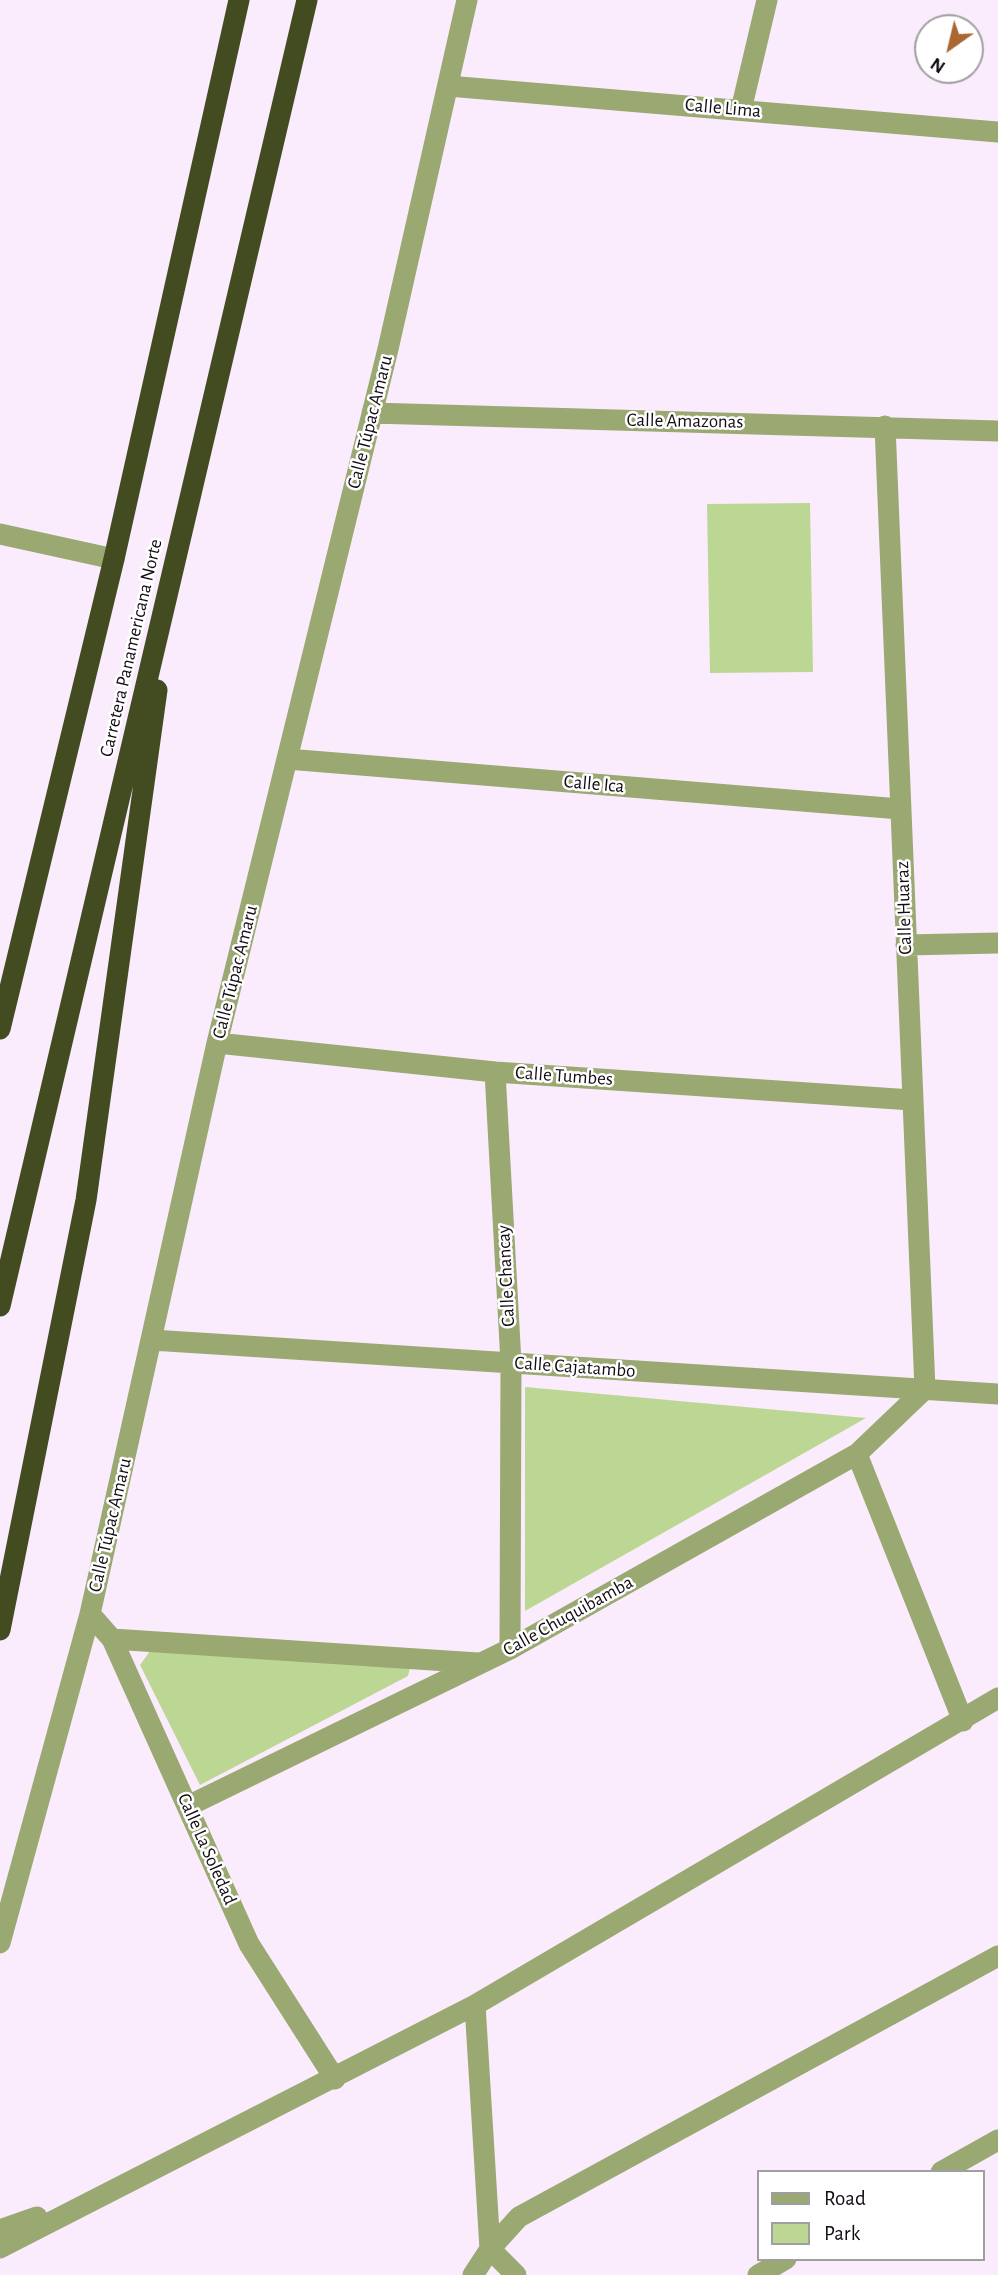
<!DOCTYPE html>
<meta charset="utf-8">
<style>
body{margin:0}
#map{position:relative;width:998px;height:2275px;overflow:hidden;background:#fbecfd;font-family:"Alegreya Sans",sans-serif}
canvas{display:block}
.legend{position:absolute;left:757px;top:2170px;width:228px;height:91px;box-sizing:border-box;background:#fff;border:2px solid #a19ea1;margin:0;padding:9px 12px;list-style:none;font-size:21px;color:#140c15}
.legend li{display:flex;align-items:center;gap:14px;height:35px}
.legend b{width:35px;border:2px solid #a19ea1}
.north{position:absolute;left:914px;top:14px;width:70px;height:70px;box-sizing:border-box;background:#fff;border:2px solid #a19ea1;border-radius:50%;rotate:214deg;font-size:19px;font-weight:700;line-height:28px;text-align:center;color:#140c15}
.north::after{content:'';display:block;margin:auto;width:24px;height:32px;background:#a96833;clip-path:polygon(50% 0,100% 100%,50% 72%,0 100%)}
</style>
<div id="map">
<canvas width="998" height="2275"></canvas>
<ul class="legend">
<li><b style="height:9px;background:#9aa872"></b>Road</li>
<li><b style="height:19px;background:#bcd793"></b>Park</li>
</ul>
<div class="north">N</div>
</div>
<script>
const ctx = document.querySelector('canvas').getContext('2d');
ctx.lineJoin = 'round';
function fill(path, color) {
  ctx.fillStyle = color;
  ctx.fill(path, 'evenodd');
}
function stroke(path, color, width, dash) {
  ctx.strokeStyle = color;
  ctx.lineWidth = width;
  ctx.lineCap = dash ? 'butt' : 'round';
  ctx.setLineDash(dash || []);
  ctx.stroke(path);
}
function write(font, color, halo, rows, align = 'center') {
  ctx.font = font + ' "Alegreya Sans",sans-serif';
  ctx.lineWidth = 5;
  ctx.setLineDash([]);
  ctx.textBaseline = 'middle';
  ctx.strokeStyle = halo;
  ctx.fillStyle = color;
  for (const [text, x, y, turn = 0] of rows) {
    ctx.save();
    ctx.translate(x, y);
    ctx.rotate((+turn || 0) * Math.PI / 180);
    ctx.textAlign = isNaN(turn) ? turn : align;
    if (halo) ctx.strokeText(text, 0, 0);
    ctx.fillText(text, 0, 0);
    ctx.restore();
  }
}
fill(new Path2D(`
 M810 503 813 672 710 673 707 504Z
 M525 1387 866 1418 525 1611Z
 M150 1651 410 1668 408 1676 200 1785 140 1665Z`), '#bcd793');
stroke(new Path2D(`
 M448 86 998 132
 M741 110 767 0
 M372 413 998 431
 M0 534 114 559
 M287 759 900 809
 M906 945 998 943
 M217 1043 495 1072 912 1100
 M495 1072 511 1363 510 1649
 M152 1340 998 1394
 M857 1454 963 1721
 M90 1614 112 1639 249 1944 335 2079
 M112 1639 478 1663
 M188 1806 510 1649 857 1454 925 1389 885 426
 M0 1943 90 1614 217 1043 388 349 467 0
 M475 2005 490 2249 516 2275
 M941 2172 998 2140
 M0 2230 37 2217
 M0 2248 475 2005 998 1698
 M473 2275 490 2249 519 2217 998 1956
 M758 2275 786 2259`), '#9aa872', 21);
stroke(new Path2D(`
 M0 1029 114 559 239 0
 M0 1306 307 0
 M0 1630 86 1200 157 690`), '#424c20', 21);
write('19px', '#140c15', '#fff', [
 ["Calle Lima",723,108,5],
 ["Calle Amazonas",685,421,1],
 ["Calle Túpac Amaru",370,422,-76],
 ["Carretera Panamericana Norte",131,648,-77],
 ["Calle Ica",594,784,5],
 ["Calle Huaraz",904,908,-92],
 ["Calle Túpac Amaru",235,972,-76],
 ["Calle Tumbes",564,1076,4],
 ["Calle Chancay",506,1276,-93],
 ["Calle Cajatambo",575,1367,4],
 ["Calle Túpac Amaru",110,1525,-77],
 ["Calle Chuquibamba",568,1616,-29],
 ["Calle La Soledad",207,1849,66]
]);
</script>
